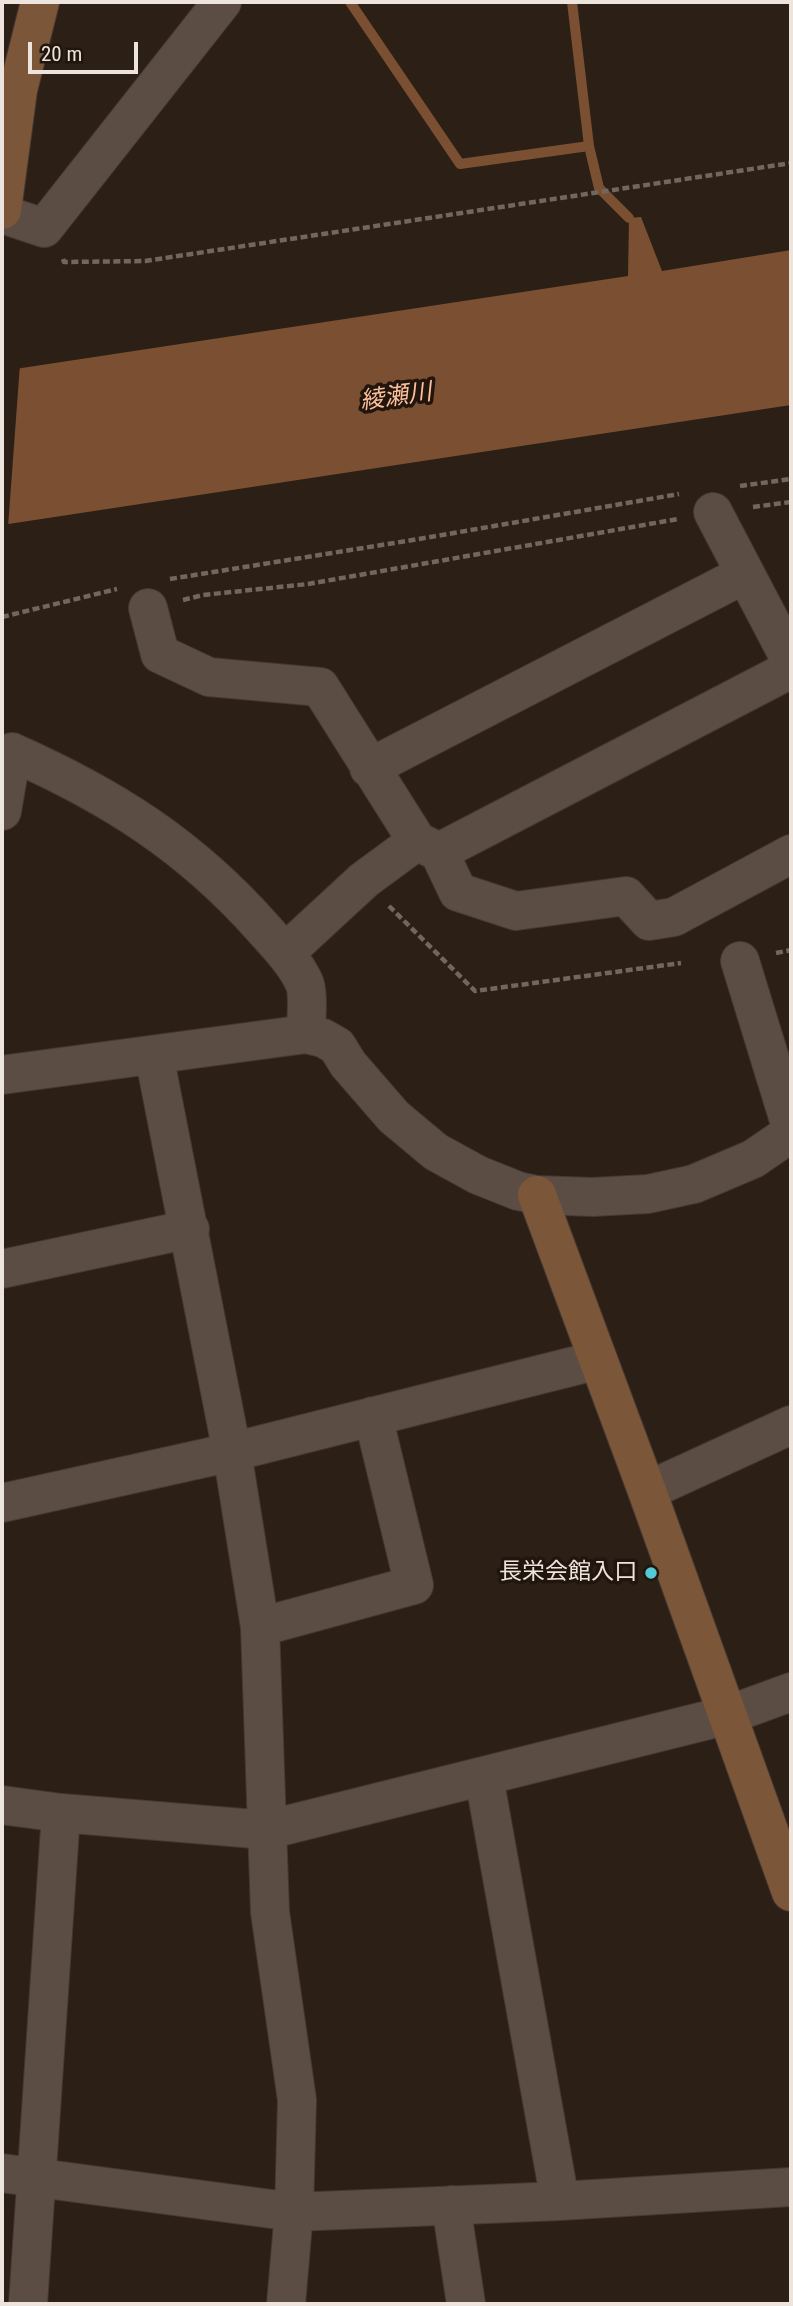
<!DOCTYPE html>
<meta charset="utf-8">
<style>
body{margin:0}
#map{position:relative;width:793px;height:2306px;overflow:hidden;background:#2c1f16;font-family:"Roboto Condensed",sans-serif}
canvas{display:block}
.frame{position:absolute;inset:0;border:4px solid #ede4de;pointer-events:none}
.scale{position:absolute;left:28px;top:42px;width:110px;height:32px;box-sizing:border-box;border:4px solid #ede4de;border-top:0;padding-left:9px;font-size:21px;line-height:24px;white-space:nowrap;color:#ede4de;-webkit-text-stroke:5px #22150d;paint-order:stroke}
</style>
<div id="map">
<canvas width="793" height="2306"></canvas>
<div class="frame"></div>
<div class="scale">20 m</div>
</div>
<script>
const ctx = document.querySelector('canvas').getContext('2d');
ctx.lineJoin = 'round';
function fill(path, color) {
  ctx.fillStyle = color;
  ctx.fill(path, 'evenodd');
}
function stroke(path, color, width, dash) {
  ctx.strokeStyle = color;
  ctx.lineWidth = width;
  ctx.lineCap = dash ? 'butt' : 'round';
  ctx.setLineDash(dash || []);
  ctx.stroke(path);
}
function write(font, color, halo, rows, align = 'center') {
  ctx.font = font + ' "Roboto Condensed","Noto Sans JP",sans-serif';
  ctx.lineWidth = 7;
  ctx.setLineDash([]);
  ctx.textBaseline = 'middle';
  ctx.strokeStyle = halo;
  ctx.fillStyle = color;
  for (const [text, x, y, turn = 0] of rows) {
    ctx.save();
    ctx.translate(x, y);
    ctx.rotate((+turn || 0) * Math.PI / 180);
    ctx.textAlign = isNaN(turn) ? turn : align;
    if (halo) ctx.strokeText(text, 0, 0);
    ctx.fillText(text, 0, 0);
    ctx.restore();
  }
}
fill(new Path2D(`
 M641 217 662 271 791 250V405L2 525V371L628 276 629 218Z`), '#7b4f31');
fill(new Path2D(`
 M20 364 8 527 2 528V367Z`), '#2c1f16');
stroke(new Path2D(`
 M350 2 460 164 589 146 599 188 629 218
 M572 2 589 146`), '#7b4f31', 10);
const street = new Path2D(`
 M2 214 44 228 222 2
 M713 512 791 661
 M148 608 160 654 209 677 320 687 417 841 439 852 458 892 516 911 626 896 649 921 674 917 791 854
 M369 768 745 574
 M2 811 12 752C111 796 189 845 262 927 277 944 294 961 304 982 309 992 306 1021 306 1034
 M439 852 791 669
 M285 953 364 880 417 841
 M740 961 791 1127
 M154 1055 232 1452 260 1627 270 1912 297 2100 294 2212 286 2304
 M2 1075 306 1034 323 1038 337 1046 348 1064 394 1117 436 1152 478 1175 518 1191 537 1195 593 1197 648 1194 694 1184 753 1159 791 1133
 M2 1269 190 1229
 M647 1491 791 1425
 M2 1503 232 1452 598 1360
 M260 1627 414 1585 373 1416
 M484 1777 560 2201
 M2 1805 61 1813 267 1830 728 1715 791 1692
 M2 2173 294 2212 560 2201 791 2187
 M451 2205 466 2304
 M28 2304 61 1813`);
const secondary = new Path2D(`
 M2 210 18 90 40 2
 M537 1195 647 1491 791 1892`);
stroke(street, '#443833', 40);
stroke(secondary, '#443833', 40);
stroke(new Path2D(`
 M63 259 64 262 145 261 791 163
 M740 486 791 479
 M753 507 791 502
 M170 579 419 539 679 494
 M183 600 203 595 308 584 678 519
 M2 617 117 589
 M389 906 475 991 681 963
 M776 953 791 950`), '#72675f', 4.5, [7, 3.5]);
stroke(street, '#5c4d44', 38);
stroke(secondary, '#7c5639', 38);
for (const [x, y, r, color] of [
 [651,1573,7,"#52cbd7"]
]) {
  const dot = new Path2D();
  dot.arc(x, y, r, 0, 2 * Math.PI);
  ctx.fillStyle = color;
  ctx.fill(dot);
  stroke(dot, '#22150d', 2.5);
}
write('23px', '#ede4de', '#22150d', [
 ["長栄会館入口",637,1573]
], 'right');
write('italic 24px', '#fbc19d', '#22150d', [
 ["綾瀬川",396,398,-8]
]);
</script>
